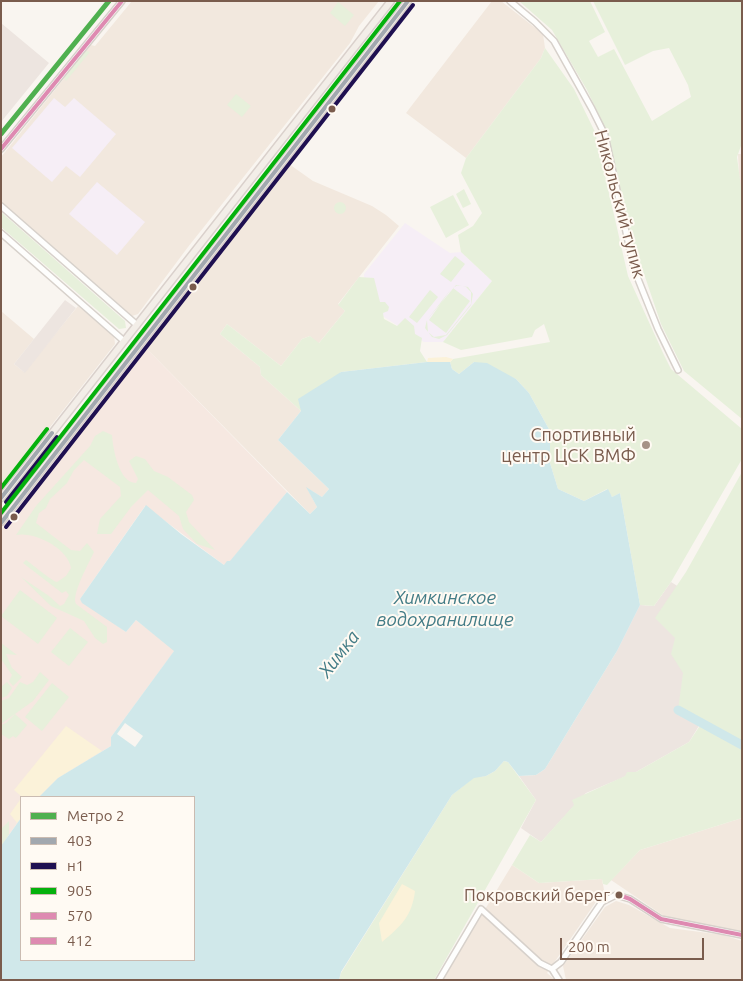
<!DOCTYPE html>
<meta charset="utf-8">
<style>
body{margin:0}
#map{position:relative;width:743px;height:981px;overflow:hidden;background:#f9f5f0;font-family:Ubuntu,sans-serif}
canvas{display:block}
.frame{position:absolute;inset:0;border:2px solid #7a5c4d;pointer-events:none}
.legend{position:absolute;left:20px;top:796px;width:175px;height:165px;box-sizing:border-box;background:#fffaf3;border:1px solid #cabbb1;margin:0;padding:6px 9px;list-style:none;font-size:15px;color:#7a5c4d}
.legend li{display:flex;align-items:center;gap:10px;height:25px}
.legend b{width:25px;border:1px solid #cabbb1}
.scale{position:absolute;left:560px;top:938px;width:144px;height:22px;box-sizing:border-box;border:2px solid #7a5c4d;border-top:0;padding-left:6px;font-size:15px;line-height:18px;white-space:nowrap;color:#7a5c4d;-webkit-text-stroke:4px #fffaf3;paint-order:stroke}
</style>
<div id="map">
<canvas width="743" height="981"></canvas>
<div class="frame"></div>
<ul class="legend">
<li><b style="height:6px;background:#4fb04f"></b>Метро 2</li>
<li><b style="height:6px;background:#a2a8af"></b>403</li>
<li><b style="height:6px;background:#1f1051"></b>н1</li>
<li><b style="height:6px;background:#05b10d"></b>905</li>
<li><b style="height:6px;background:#de8ab1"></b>570</li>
<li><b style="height:6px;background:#de8ab1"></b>412</li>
</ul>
<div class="scale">200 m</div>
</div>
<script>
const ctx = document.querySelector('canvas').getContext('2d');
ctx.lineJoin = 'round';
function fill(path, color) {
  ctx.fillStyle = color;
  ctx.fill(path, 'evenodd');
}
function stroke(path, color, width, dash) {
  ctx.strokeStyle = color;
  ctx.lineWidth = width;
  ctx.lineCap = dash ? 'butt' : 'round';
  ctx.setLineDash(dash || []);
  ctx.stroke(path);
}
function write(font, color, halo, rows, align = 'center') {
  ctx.font = font + ' Ubuntu,sans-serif';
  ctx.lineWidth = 4;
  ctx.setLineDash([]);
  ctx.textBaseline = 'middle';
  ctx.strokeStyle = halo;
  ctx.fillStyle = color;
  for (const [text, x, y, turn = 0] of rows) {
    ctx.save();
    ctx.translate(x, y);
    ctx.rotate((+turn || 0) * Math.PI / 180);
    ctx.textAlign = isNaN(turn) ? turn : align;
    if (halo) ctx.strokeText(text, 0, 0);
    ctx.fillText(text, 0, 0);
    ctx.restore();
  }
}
fill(new Path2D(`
 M132 1H379L359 26 350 43 188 247 138 314 132 316 1 202V157L91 45 95 46Z
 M492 1H501L543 34 545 48 541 58 466 158 406 113Z
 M738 154H742V195H740Z
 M289 164 313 181 372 206 386 215 399 226 338 304 345 311 318 344 310 336 302 339 281 366 227 324 220 334 260 367 261 375 301 411 278 440 329 489 322 497 307 488 317 507 310 514 145 347Z
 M78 306 114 335 115 344 14 473 1 486V311L34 339 14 364 24 372Z
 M742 818V932L664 916 611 880 640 850Z
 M512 865 539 883 602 879 604 890 547 973 555 980H442Z
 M616 901 629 905 670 928 723 935 742 941V980H566L563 966 605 907Z`), '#f2e8de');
fill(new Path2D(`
 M145 347 287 492 230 562 224 565 145 506 80 599 126 632 136 620 175 650 111 737V746L58 778 39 797H21V818L1 846V530Z`), '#f6e8e1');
fill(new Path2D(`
 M1 23 49 63 1 122Z
 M65 300 76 308 25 373 14 364Z
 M671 582 742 626 710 708 689 742 636 772 586 793 541 842 521 828 536 800 519 776 536 775 545 769 617 651 640 605 654 606Z`), '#ede5e0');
fill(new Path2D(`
 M54 98 65 107 74 98 116 134 80 177 66 166 52 182 12 148Z
 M97 182 145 222 117 255 69 214Z
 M405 223 450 253 461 252 492 281 443 342H424L365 305 364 274Z`), '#f6eef6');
fill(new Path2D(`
 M519 1H590L605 32 589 41 598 57 614 49 652 121 691 97 688 85 669 48 653 51 625 65 593 1H742V143L737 157 742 195V419L684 371 661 324 640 262 634 252 608 134 587 90 552 30Z
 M338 2 354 15 345 26 330 13Z
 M545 48 574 89 595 132 628 276 663 353 671 369 742 429V459L671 582 654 606 640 605 620 493 612 497 607 489 584 501 558 489 550 463V431L529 393 516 379 474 362 459 374 452 369 450 362 453 359 550 342 544 324 535 330 532 337 461 350 443 342 492 281 461 252 458 235 473 226 482 213 461 173 466 158 541 58Z
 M86 51 90 52 66 81 64 78Z
 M236 94 251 106 242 117 227 105Z
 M464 189 471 204 463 208 456 194Z
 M453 195 469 225 446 238 430 207Z
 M334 208a6 6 0 1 1 12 0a6 6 0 1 1-12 0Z
 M1 212 125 321 126 328 119 329 1 227Z
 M455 256 465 264 451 282 440 274Z
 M359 277 374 278 380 302H385L389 307 388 311 383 313 384 319 397 326 405 318 414 326 415 334 422 338 420 351 427 362 341 372 301 411 261 375 260 367 220 334 227 324 281 366 302 339 310 336 319 343 345 311 338 305Z
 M456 285 468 287 473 294 471 305 447 335 439 339 432 337 425 328 427 320ZM458 285 466 287 471 292V304L446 335 434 337 428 332 427 320 451 289 429 320 446 333 470 301 453 288Z
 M430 290 438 297 417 323 409 317Z
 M103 431 112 435C113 449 119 483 136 483L138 479 129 461 136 456 145 459 154 471 168 477 192 495 194 500 186 512 189 522 215 550 197 544 183 529 179 516 148 490 131 507 111 534H97L100 519 121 496 120 487 84 460 74 470 67 483 50 499 46 508 39 513 36 523 71 550 80 551 87 543 94 552C89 563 71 595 76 604L107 627V642L103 644 95 638 84 621 51 606 21 577 49 596 60 606 64 604 69 595 66 591 62 593 23 563 26 560C33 565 52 581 57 582L66 576 71 568C68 548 34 531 16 535L36 506 90 446 95 436Z
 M742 472V818L640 850 607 885 603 884 602 879 539 883 512 865 530 835 541 842 574 805 572 800 625 776 627 772H636L689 742 701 724 678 710 683 673 671 654 675 638 655 618 686 572Z
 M20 590 57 618 38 644 1 616Z
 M70 628 88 642 69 666 51 652Z
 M1 643 17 655 6 654 12 668 22 677 13 686 9 681 12 675 1 659Z
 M40 672 49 680 33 701 1 724V701L9 698 20 682 27 685 33 682Z
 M7 682 12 688 7 696 1 698V687Z
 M52 683 69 697 42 731 25 717Z
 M15 714 27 725 16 738 13 736 9 739 1 734V725L6 723Z
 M504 761 508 762 536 800 434 980H339L341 973 452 795 474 777 486 776 495 771Z
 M9 821V834L1 849V829Z`), '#e7f0db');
fill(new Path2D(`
 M446 357 453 359 450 362H427L428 358Z
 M66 726 102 751 58 778 39 797H21V818L17 823 10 814 22 797 14 790Z
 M402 884 415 891C412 916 401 926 382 942L379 923Z`), '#fbf2d9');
fill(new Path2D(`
 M427 362H450L452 369 459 374 474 362 487 363 516 379 529 393 550 431V463L558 489 584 501 608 489 612 497 620 493 640 605 617 651 545 769 536 775 519 776 508 762 504 761 495 771 486 776 474 778 452 795 341 972 339 980H1V846L21 818V960H194V797H39L58 778 111 746V737L174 651 136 620 126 632 82 603 80 599 146 505 181 534 224 565 227 561H230L287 492 310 514 317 507 306 487 322 497 329 489 278 440 301 411 298 399 341 372Z`), '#d0e8ea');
fill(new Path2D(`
 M125 723 143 736 135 747 117 734Z`), '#f9f5f0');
stroke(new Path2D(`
 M678 710 742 745`), '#d0e8ea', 9);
const minor = new Path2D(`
 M510 1 535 22 554 41 592 109 605 135 634 269 658 329 678 370
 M1 149 122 1
 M1 206 137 325
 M1 233 124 341
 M552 969 561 962 602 902 616 895 630 899 661 919 742 935
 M439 980 481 909 540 963 552 969 559 980`);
const major = new Path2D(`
 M1 498 391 1
 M1 522 408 1`);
stroke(minor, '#d7d1cb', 8);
stroke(major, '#dad1cc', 9);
stroke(minor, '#fefefd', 5);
stroke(major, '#f3eee8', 6);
stroke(new Path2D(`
 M1 498 52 433
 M1 523 408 1`), '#a2a8af', 4);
stroke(new Path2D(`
 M6 502 57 437
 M6 527 413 5`), '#1f1051', 4);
stroke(new Path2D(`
 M1 488 47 429
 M1 513 400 1`), '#05b10d', 4);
stroke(new Path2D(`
 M1 149 122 1`), '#de8ab1', 4);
stroke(new Path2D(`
 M619 895 630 899 661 919 742 935`), '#de8ab1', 4);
stroke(new Path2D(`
 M1 134 109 1`), '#4fb04f', 5);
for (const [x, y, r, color] of [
 [332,109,4.5,"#7a5c4d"],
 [193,287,4.5,"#7a5c4d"],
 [646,445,5,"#a69286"],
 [14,517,4.5,"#7a5c4d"],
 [619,895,4.5,"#7a5c4d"]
]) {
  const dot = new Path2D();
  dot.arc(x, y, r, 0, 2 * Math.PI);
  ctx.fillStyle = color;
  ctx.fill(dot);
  stroke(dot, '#fffaf3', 2);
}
write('17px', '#7a5c4d', '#fffaf3', [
 ["Покровский берег",610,895]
], 'right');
write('18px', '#7a5c4d', '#fffaf3', [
 ["Никольский тупик",620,204,75]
]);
write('18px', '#7a5c4d', '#fffaf3', [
 ["Спортивный",636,435],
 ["центр ЦСК ВМФ",636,456]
], 'right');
write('italic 19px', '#437c86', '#fffaf3', [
 ["Химкинское",445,598],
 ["водохранилище",445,620],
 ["Химка",339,654,-52]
]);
</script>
